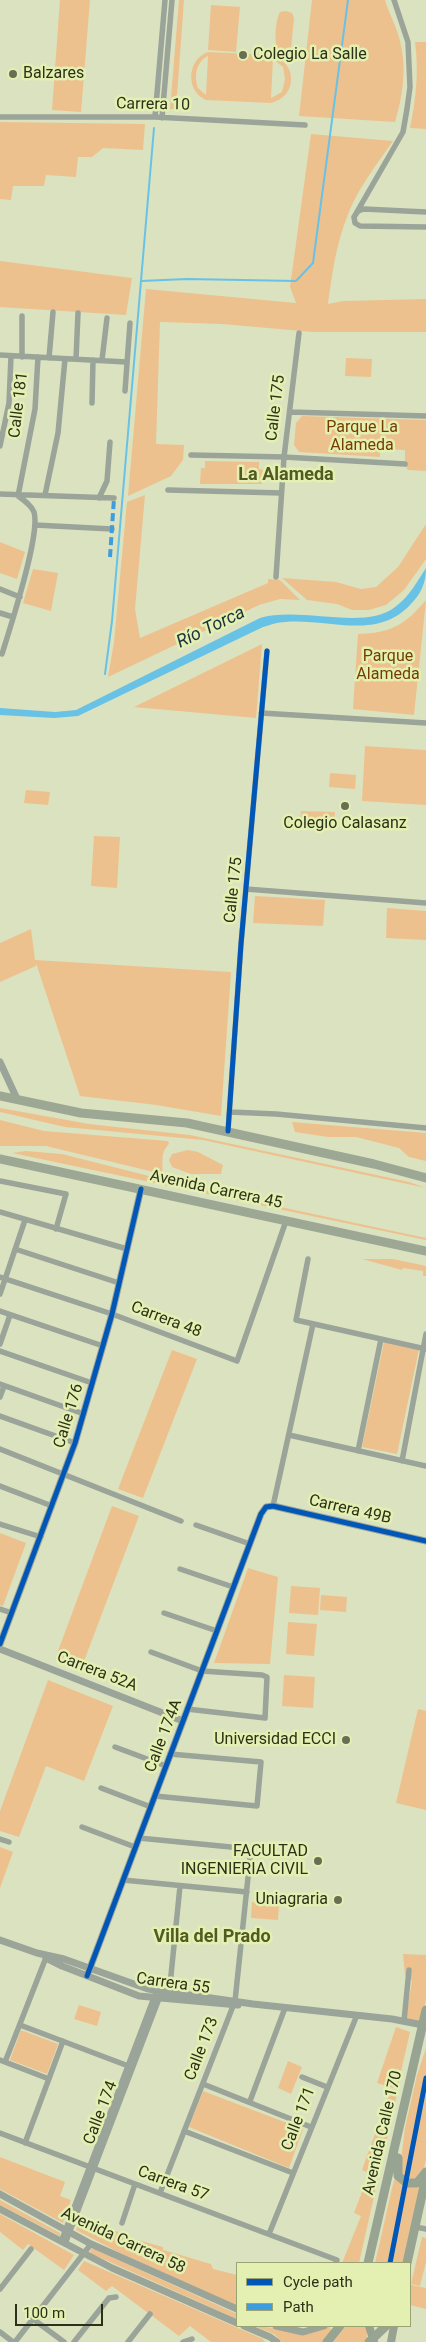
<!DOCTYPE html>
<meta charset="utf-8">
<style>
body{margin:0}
#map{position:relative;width:426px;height:2342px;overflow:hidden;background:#dbe2c0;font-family:Roboto,sans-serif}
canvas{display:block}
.legend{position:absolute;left:236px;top:2262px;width:175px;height:65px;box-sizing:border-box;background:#e3f0b2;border:1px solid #9aa374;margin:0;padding:6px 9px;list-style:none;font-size:15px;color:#2c3018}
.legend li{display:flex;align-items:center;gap:10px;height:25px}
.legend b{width:25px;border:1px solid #9aa374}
.scale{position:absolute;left:15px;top:2304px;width:88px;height:22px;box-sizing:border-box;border:2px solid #2c3018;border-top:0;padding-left:6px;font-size:15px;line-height:18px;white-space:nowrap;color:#2c3018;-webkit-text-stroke:4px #e3f0b2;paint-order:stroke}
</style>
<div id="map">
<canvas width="426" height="2342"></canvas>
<ul class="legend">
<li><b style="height:6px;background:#0057b8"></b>Cycle path</li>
<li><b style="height:6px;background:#3d9ddf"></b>Path</li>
</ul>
<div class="scale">100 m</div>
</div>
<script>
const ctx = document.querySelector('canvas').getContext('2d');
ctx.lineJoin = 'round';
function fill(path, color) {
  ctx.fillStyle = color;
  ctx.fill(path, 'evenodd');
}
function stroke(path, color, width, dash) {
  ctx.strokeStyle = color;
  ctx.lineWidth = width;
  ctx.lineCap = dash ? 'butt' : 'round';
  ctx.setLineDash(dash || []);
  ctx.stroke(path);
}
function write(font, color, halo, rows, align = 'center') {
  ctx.font = font + ' Roboto,sans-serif';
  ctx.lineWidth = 5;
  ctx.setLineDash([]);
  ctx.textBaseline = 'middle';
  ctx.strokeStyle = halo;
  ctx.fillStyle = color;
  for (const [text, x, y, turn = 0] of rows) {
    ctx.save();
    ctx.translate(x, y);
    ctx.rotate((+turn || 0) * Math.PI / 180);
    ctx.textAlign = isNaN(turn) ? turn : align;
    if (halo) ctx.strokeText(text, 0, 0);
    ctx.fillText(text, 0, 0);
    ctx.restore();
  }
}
fill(new Path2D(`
 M60 0H90L81 112 52 110Z
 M179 0H184L176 109H170Z
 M312 0H385C389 14 397 27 400 41 407 68 403 95 395 122L299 116Z
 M211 5 240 7 236 52 208 50Z
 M286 11 292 13 294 18 291 49 284 53 278 51C274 43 275 21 280 12Z
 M415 42H426V129L410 128C416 99 419 72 415 42Z
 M208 52 273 55C298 64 297 97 271 103L206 100C185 91 187 59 208 52ZM208 56 206 95 198 88C194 76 196 62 208 56ZM273 59 283 67 285 79 282 92 271 98Z
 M0 122 145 124 143 150 103 148 92 157H78L76 177 46 175 44 186H13L11 200 0 199Z
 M311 134 393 141C377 164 357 189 347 217 336 245 332 274 328 304L343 301 426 299V332H313L222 324 160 322 156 444 184 445 183 460 171 476 128 496 146 289 296 303 290 287Z
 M0 261 132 278 126 315 0 307Z
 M346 358 372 359 371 377 345 376Z
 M302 416 426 420V471L408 470 405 465V450L380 449V457L299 452 294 445 296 423Z
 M205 461 259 462V469L263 470 262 484H200L201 468H205Z
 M145 495 135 609 140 638 268 583V579L280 580 300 600 280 599 259 605 108 677 114 642 127 502Z
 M426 524V559L404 590 386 605 369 610H352L337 604 307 600 282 578 336 582 361 589 376 587 398 567Z
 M0 542 25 552 17 579 0 573Z
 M33 569 58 573 51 611 23 603Z
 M426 600 414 715 353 709 358 634C391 633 405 625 426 600Z
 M262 644 256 718 134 707Z
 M365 746 426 750V805L362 801Z
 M330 773 356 775 355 789 329 787Z
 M26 790 50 792 48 805 24 803Z
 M301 811 335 812 334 822 300 820Z
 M94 836 120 837 117 888 91 886Z
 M255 896 325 900 323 926 253 923Z
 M387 908 426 911V940L386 938Z
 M31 929 35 960 231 972 221 1116 156 1105 80 1096 36 963V966L0 982V943Z
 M0 1108 89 1124 190 1135 409 1182 426 1188 203 1140 65 1127 0 1112Z
 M0 1120 44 1131 168 1141 169 1144C159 1154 164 1162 162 1174L46 1146H0Z
 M292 1122 426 1133V1161L409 1157 399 1148 356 1137H328L295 1132Z
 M188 1150 198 1152 223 1165 221 1174H191L172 1167 169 1160 172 1154Z
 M26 1151 62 1154 224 1195 426 1238V1240L12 1153Z
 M362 1259H393L426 1266V1276H423V1271L403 1268 402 1270Z
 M384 1342 419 1349 397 1454 362 1447Z
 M172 1350 197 1359 143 1498 118 1489Z
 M112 1506 139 1516 81 1669 55 1659Z
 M0 1533 26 1543 3 1606 0 1605Z
 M248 1568 278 1577 270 1664 214 1663Z
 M291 1586 320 1588 318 1615 289 1613Z
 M321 1595 347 1597 346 1612 320 1610Z
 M288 1622 317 1624 314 1656 286 1654Z
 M284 1675 315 1677 313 1708 282 1706Z
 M48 1680 113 1706 84 1781 46 1766 19 1837 0 1831V1811Z
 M418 1709 426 1711V1810L396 1803Z
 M0 1847 13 1852 0 1888Z
 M252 1902 279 1904 278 1920 251 1918Z
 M403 1954 426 1955V2000L421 2023 406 2019 412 1981 405 1975Z
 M79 2005 101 2012 97 2026 74 2019Z
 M396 2027 410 2032 397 2089 377 2083Z
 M21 2030 58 2044 47 2074 10 2060Z
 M426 2048V2158L424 2169 414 2180 403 2178 400 2168 405 2128 417 2075Z
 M288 2061 302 2067 291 2094 278 2088Z
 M391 2089 398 2090 359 2263H342L361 2216 354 2213 369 2173 362 2170Z
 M203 2091 303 2129 289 2168 189 2127Z
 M0 2157 65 2182 60 2196 71 2200 63 2223 0 2189Z
 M397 2179 408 2187 421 2184 405 2263H375L394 2180Z
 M0 2200 60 2233V2236L0 2205Z
 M0 2214 74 2255 64 2270 28 2244 23 2250 0 2232Z
 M81 2218 104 2228 130 2235V2238L163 2247V2250L211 2264 213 2269 237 2275V2306L120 2253 76 2230Z
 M422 2237 426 2238V2262L420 2286 411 2284Z
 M94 2249 237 2314V2319L90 2253 91 2249Z
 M84 2261 263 2339 265 2342H211L190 2326 179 2336 112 2286 106 2291 78 2270Z
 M411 2285 426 2288V2309L410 2305Z
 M254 2326C278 2326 304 2341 328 2326L332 2330 323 2342H282L274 2334Z
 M346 2326H367V2339L364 2342H333Z`), '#edc18d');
fill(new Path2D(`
 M426 568C426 583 421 594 410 605 376 641 328 618 285 622 278 622 270 625 263 627L78 716 54 718 0 715V708L55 712 76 710 260 618C300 606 365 631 395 607 409 597 417 582 426 568Z`), '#68c2e6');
stroke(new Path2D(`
 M141 281 187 279 296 281 313 263 348 0
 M105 674 112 621 154 128`), '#68c2e6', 2);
stroke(new Path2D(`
 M0 117H155L305 125
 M155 117 165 0
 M162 118 172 0
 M426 212 364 209 358 211 354 217 355 223 360 226 426 227
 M354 217 403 132 407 109 410 87 408 42 394 0
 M0 355 126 362
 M22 357V316
 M49 358 53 312
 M76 359 78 313
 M102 360 107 318
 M125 391 130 323
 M92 403 93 360
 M290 412 426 416
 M0 446 9 403 11 356
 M191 455 284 457 405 464
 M168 490 281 493
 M0 494 114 498
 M45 495 58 433 65 359
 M18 496 35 409 38 357
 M99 498 107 481 110 442
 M35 525 112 529
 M276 577 284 457 299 333
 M0 589 20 597
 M0 613 13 617
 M2 654C10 628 41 534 34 512 31 505 25 501 18 496
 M261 713 426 723
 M246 889 426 903
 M230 1112 276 1114 426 1128
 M228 1131 241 944 267 651
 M0 1181 66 1194 56 1229
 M0 1212 127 1249
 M15 1249 119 1283
 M308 1259 296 1320 426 1349
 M0 1277 112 1314 237 1361 286 1221
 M0 1294 25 1220
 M0 1311 103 1346
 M0 1344 10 1315
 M0 1351 92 1383
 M0 1384 84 1414
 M0 1397 4 1386
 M0 1416 75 1443
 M289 1435 426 1466
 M0 1449 181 1521
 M358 1451 381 1339
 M402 1461 426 1334
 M0 1486 52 1506
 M273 1506 313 1324
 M0 1524 41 1537
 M196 1525 250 1544
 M180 1569 233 1587
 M0 1609 12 1613
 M164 1613 217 1631
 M151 1652 202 1671 262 1675 267 1677 265 1718 187 1709
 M115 1747 166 1766
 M101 1788 151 1807
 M155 1796 257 1806 261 1762 170 1754
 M82 1827 135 1847
 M139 1838 251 1849 235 2001 160 2193
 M0 1839 9 1842
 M123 1880 247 1892
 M169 1995 180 1886
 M404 2021 409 1970
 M20 2025 131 2067
 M0 2060 49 2079
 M5 2062 47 1955
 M302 2077 327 2087
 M203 2084 311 2127
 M250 2101 285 2008
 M184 2131 293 2173
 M0 2133 337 2260 336 2263
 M25 2143 63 2041
 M122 2223 135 2184
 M416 2227 426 2229
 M269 2234 357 2015
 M61 2242 155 1995
 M65 2244 160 1996
 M0 2289 31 2249
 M33 2319 64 2342
 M0 2332 13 2342
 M15 2342 91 2244
 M74 2342 109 2298 116 2297
 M128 2342 150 2314
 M183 2342 192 2339`), '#9aa498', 5.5);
stroke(new Path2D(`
 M0 1062 17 1099
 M0 1644 75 1443 112 1314 141 1189
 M0 1649 183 1721
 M0 1940 37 1953 64 1959 148 1989 253 2004 392 2019 423 2025
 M46 1958 62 1966 139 1996 238 2005
 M87 1976 261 1514 266 1507 273 1506 426 1541
 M0 2194 91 2244 237 2309
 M0 2209 112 2268 237 2323
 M244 2326 270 2337 277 2342
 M276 2326 303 2332 324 2326`), '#9aa498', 7);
stroke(new Path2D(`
 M369 2326 374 2342
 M391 2342 394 2326`), '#97a292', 8);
stroke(new Path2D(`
 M398 2158V2176L407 2183H417L426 2172
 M368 2263 426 2010
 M407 2263 426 2177
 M327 2342 340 2326
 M369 2342 386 2326`), '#98a492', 9);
stroke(new Path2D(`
 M0 1096 81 1113 187 1123 374 1164 426 1178
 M0 1159 426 1251`), '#9ca794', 9);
stroke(new Path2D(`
 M110 557 114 498`), '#3d9ddf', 4, [8, 4]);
stroke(new Path2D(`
 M228 1131 241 944 267 651
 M0 1644 75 1443 112 1314 141 1189
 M87 1976 261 1514 266 1507 273 1506 426 1541
 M390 2263 426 2078`), '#0057b8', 5);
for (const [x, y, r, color] of [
 [243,55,5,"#696e53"],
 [13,74,5,"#696e53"],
 [345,806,5,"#696e53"],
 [346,1740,5,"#696e53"],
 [318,1861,5,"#696e53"],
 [338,1900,5,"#696e53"]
]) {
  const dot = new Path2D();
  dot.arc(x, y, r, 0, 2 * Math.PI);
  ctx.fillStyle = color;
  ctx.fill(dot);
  stroke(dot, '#e3f0b2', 2);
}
write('16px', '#2c3018', '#e3f0b2', [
 ["Colegio La Salle",253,55,"left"],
 ["Balzares",23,74,"left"],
 ["Colegio Calasanz",345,824,"center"],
 ["Universidad ECCI",336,1740],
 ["FACULTAD",308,1852],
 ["INGENIERIA CIVIL",308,1870],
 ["Uniagraria",328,1900]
], 'right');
write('16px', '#2c3018', '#e3f0b2', [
 ["Carrera 10",153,105,1],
 ["Calle 181",19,405,-83],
 ["Calle 175",276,408,-83],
 ["Calle 175",234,890,-84],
 ["Avenida Carrera 45",216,1190,12],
 ["Carrera 48",166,1320,21],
 ["Calle 176",69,1416,-73],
 ["Carrera 49B",350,1510,13],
 ["Carrera 52A",97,1672,21],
 ["Calle 174A",164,1736,-69],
 ["Carrera 55",173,1984,8],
 ["Calle 173",202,2049,-69],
 ["Calle 174",101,2113,-69],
 ["Calle 171",299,2119,-69],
 ["Avenida Calle 170",383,2133,-77],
 ["Carrera 57",173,2184,20],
 ["Avenida Carrera 58",123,2241,25]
]);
write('16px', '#773d00', '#e3f0b2', [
 ["Parque La",362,428],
 ["Alameda",362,446],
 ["Parque",388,657],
 ["Alameda",388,675]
]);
write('bold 18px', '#515a20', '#e3f0b2', [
 ["La Alameda",286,475],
 ["Villa del Prado",212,1937]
]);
write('italic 18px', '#1c303d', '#e3f0b2', [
 ["Río Torca",211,628,-26]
]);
</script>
